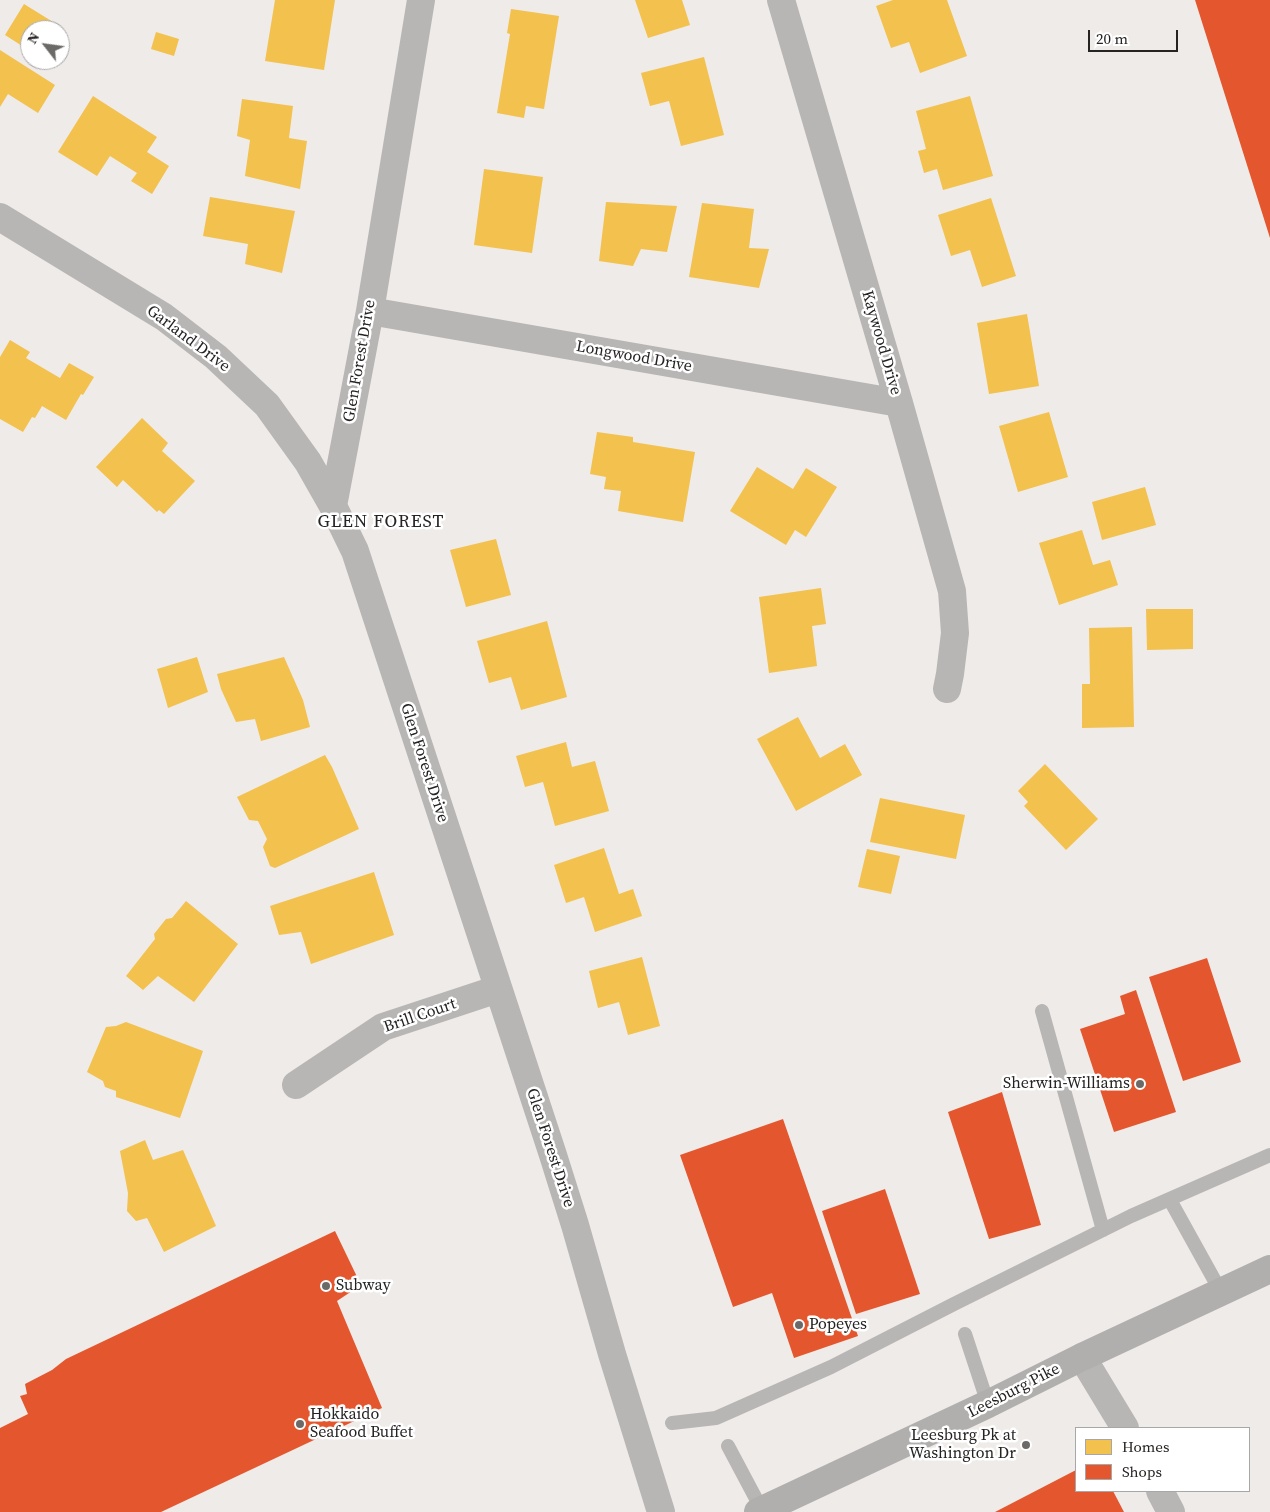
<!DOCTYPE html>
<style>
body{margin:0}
#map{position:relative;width:1270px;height:1512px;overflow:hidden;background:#efebe9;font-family:"Source Serif 4",serif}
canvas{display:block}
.legend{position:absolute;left:1075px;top:1427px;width:175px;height:65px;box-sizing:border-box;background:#fff;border:1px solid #a8a7a7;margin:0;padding:6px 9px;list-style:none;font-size:15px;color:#262423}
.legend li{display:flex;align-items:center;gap:10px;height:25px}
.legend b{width:25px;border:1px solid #a8a7a7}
.north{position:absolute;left:20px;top:20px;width:50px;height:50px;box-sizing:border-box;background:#fff;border:1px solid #a8a7a7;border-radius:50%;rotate:300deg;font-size:14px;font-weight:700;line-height:20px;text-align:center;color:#262423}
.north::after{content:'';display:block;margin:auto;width:18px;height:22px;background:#6c6a68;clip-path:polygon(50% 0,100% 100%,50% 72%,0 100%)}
.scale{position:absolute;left:1088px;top:30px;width:90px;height:22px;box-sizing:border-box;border:2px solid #262423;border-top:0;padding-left:6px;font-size:15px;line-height:18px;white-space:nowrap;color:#262423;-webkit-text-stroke:4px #fff;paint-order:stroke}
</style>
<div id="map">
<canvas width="1270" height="1512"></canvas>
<ul class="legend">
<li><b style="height:14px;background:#f2c14e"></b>Homes</li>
<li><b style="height:14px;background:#e4572e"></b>Shops</li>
</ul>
<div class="north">N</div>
<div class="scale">20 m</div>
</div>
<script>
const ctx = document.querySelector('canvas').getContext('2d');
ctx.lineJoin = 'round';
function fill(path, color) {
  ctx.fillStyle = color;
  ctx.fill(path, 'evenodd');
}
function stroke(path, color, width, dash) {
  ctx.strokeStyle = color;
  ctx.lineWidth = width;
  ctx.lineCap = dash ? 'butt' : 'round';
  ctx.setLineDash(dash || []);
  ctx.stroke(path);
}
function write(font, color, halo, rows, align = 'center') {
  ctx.font = font + ' "Source Serif 4",serif';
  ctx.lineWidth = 5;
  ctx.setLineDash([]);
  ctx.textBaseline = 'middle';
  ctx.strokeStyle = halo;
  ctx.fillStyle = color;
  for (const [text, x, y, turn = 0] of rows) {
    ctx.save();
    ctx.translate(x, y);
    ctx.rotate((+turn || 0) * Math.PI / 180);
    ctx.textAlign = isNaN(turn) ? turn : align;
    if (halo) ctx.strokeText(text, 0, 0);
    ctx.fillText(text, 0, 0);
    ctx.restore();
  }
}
fill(new Path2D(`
 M275 0H335L324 70 265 61Z
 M635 0H682L690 25 648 38Z
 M893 0H947L967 56 920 73 909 42 891 48 876 6Z
 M24 4 53 22 48 30H30V51L5 35Z
 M511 9 559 16 544 109 526 106 524 118 497 113 510 34 507 33Z
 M156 32 179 39 174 56 151 49Z
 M0 50 55 85 38 113 8 94 0 107Z
 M704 57 724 135 681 146 669 101 650 106 641 73Z
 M93 96 157 137 147 152 169 166 152 194 131 181 137 173 110 156 97 176 58 152Z
 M970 96 993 176 943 190 937 169 924 173 918 151 926 149 916 111Z
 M242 99 293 106 289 138 307 141 300 189 245 176 250 140 237 136Z
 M484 169 543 177 532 253 474 245Z
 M210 197 295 211 282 273 245 264 248 244 203 236Z
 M991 198 1016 276 982 287 970 250 951 256 938 215Z
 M606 202 677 206 667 252 641 249 633 266 599 261Z
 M702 203 754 209 749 248 769 249 759 288 689 277Z
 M1027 314 1039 386 989 394 977 323Z
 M10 340 30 352 26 358 60 378 69 363 94 377 83 395 81 394 66 420 42 406 35 418 32 417 23 432 0 419V357Z
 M1049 412 1068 477 1018 492 999 426Z
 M142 418 168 443 162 451 195 481 164 514 159 510 157 512 123 480 117 487 96 467Z
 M597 432 633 437V442L695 452 683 522 618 511 621 491 604 489 606 477 590 474Z
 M757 467 793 489 806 468 837 487 806 537 795 530 786 545 730 511Z
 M1145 487 1156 525 1102 540 1092 502Z
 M1082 530 1093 565 1110 560 1118 585 1059 605 1039 543Z
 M496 539 511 595 466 607 450 550Z
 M821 588 826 624 812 626 817 666 769 673 759 597Z
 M1146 609H1193V649L1147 650Z
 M547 621 567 697 521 710 511 677 489 683 477 641Z
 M1132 627 1134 727 1082 728V684H1090L1089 628Z
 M197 657 208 692 168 708 157 669Z
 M284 657 303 700 310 727 261 741 255 719 236 722 221 689 217 674Z
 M798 717 820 758 845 744 862 775 796 811 757 739Z
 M566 742 572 767 595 761 609 811 555 826 543 782 525 787 516 756Z
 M325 755 332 767 359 829 275 868 270 866 263 847 267 839 258 821 249 820 237 797Z
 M1045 764 1098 819 1066 850 1024 806 1028 802 1018 791Z
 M880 798 965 815 956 859 870 842Z
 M604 848 619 894 633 889 642 916 595 932 584 897 566 903 554 865Z
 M867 849 900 856 891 894 858 887Z
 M374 872 394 935 311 964 301 932 279 935 270 906Z
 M186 901 238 944 194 1002 158 976 143 990 126 976 155 939 154 934 166 919 172 918Z
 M642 957 660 1026 628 1035 619 1002 598 1008 589 971Z
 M126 1022 203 1051 180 1118 116 1097V1091L105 1087 103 1081 87 1072 106 1027 116 1026Z
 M145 1140 153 1160 183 1150 216 1226 164 1252 147 1218 136 1221 127 1211 128 1193 120 1151Z`), '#f2c14e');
fill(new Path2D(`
 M1195 0H1270V238Z
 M1207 958 1241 1062 1183 1081 1149 977Z
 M1136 990 1176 1112 1114 1132 1080 1029 1125 1014 1120 996Z
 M1002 1092 1041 1225 989 1239 948 1112Z
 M783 1119 858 1336 794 1358 772 1293 733 1307 680 1155Z
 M885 1189 920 1294 856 1314 822 1211Z
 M335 1231 361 1285 337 1301 382 1408 161 1512H0V1428L28 1414 20 1396 27 1394 25 1384 52 1370 66 1359Z
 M1076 1470V1491H1113L1124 1512H995Z`), '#e4572e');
stroke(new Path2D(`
 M1042 1011 1103 1230
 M1170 1200 1221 1292
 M965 1334 988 1404
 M672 1423 716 1418 831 1367 954 1304 1131 1216 1270 1155
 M728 1446 762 1510`), '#b8b6b5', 14);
stroke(new Path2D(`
 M421 0 370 311 333 506 355 551 553 1155 575 1225 612 1354 661 1512
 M781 0 899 403 952 591 955 633 950 674 947 689
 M0 217 164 317 216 357 267 405 308 462 333 506
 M370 311 899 403
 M296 1085 383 1027 498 989
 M1082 1357 1125 1428
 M1160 1491 1171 1512`), '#b8b6b5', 28);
stroke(new Path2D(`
 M758 1512 988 1404 1082 1357 1270 1269`), '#b1afae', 28);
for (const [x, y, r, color] of [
 [1140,1084,5,"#6c6a68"],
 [326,1286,5,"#6c6a68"],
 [799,1325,5,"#6c6a68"],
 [300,1424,5,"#6c6a68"],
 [1026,1445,5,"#6c6a68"]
]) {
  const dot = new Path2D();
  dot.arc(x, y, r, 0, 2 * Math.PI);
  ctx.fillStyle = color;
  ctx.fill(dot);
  stroke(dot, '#fff', 2);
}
write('16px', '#262423', '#fff', [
 ["Garland Drive",188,339,37],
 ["Kaywood Drive",881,343,74],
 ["Longwood Drive",634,357,10],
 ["Glen Forest Drive",360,361,-80],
 ["Glen Forest Drive",424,763,72],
 ["Brill Court",420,1016,-19],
 ["Glen Forest Drive",550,1148,72],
 ["Leesburg Pike",1014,1391,-27]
]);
write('16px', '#262423', '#fff', [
 ["Sherwin-Williams",1130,1084,"right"],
 ["Subway",336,1286],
 ["Popeyes",809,1325],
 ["Hokkaido",310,1415],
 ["Seafood Buffet",310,1433],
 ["Leesburg Pk at",1016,1436,"right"],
 ["Washington Dr",1016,1454,"right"]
], 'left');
ctx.letterSpacing = '1px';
write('18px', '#262423', '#fff', [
 ["GLEN FOREST",381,522]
]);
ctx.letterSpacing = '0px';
</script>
